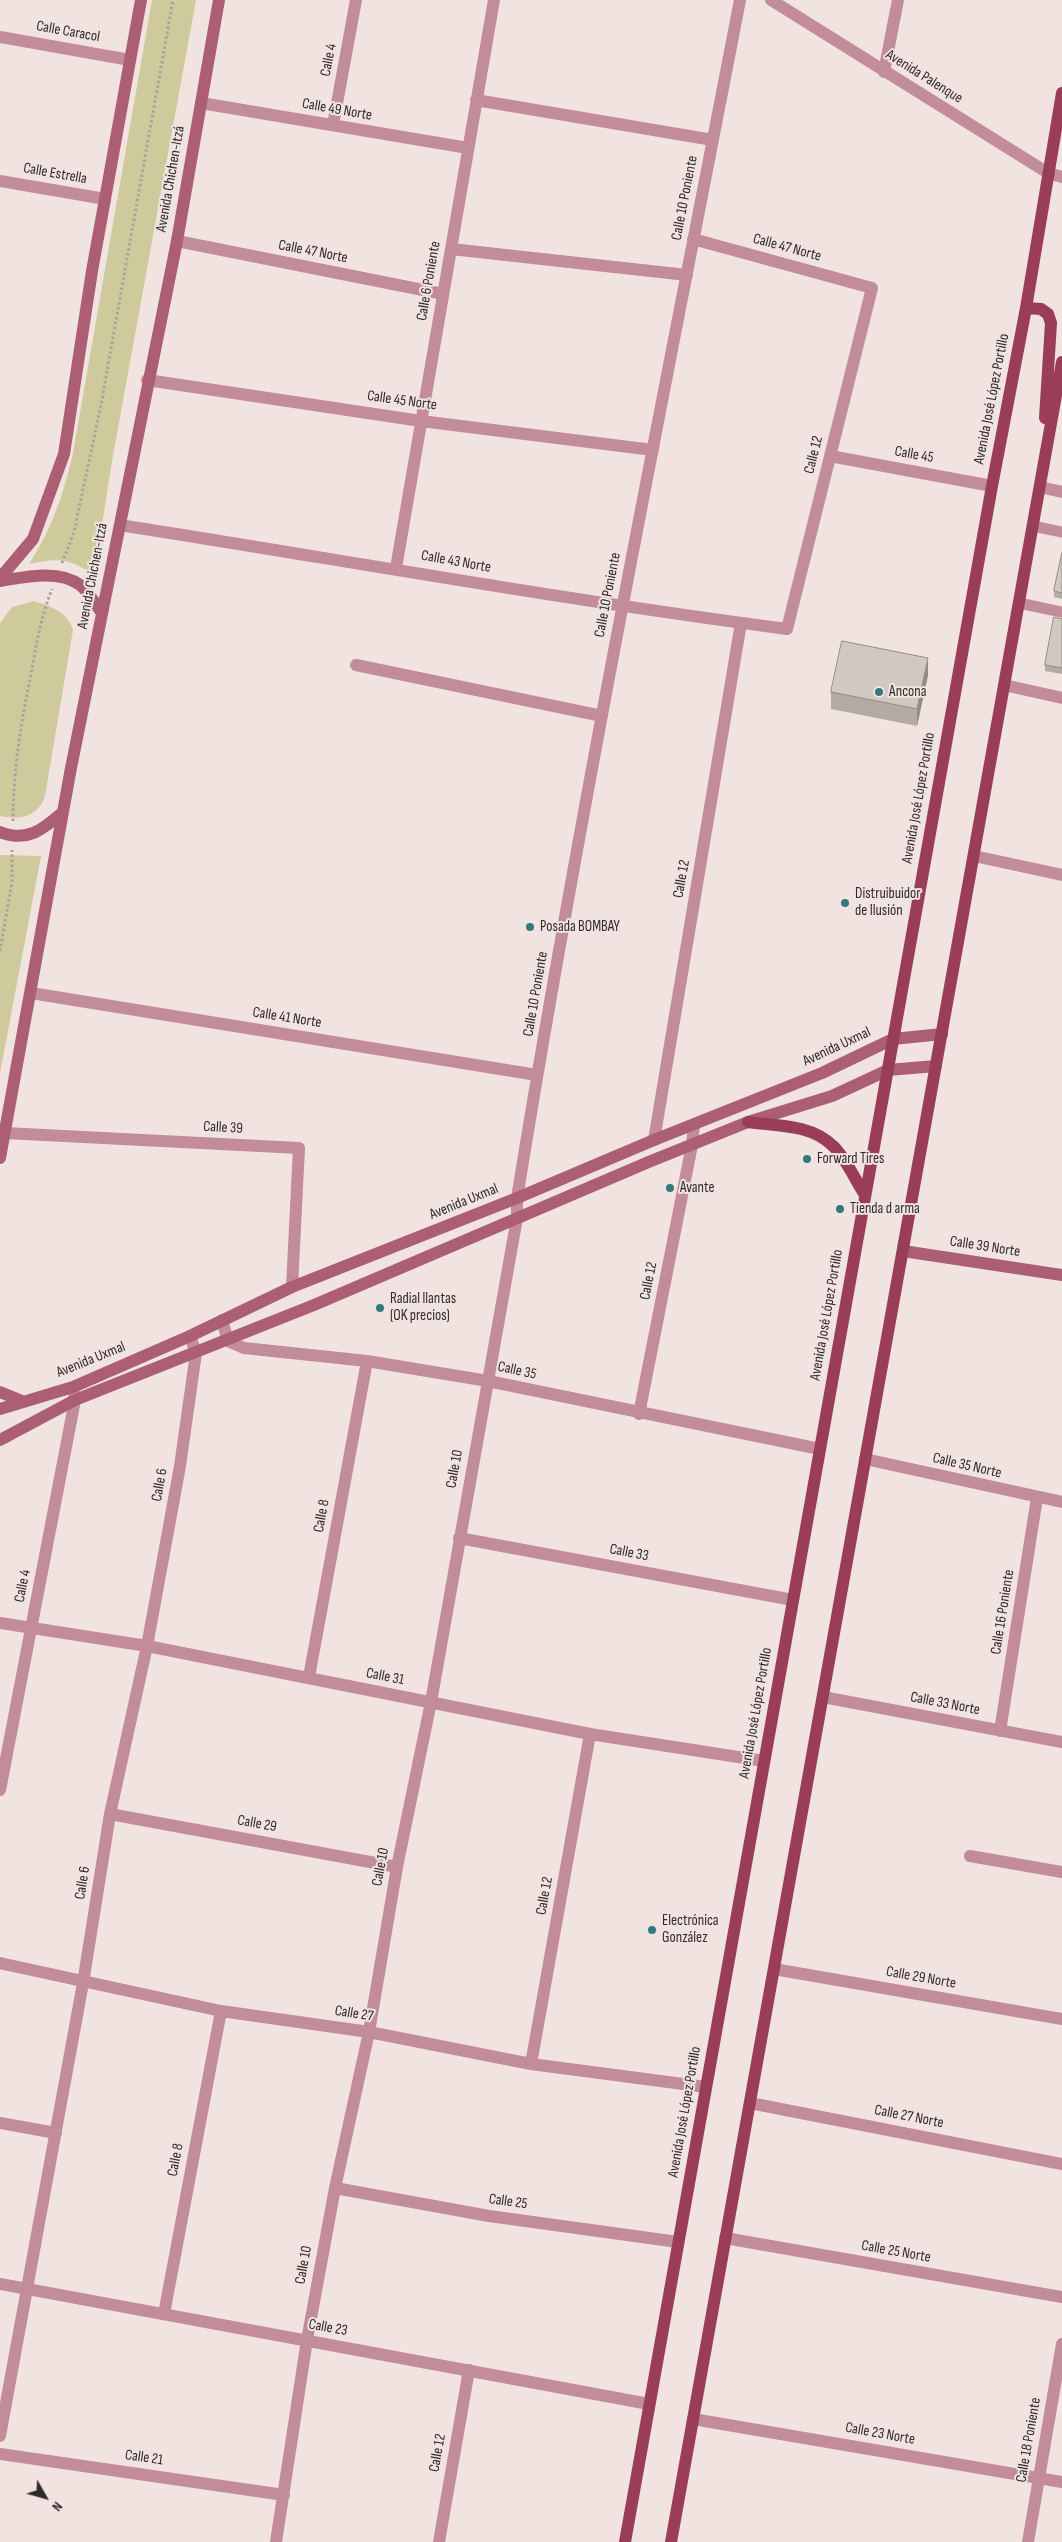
<!DOCTYPE html>
<meta charset="utf-8">
<style>
body{margin:0}
#map{position:relative;width:1062px;height:2542px;overflow:hidden;background:#f1e3df;font-family:"Sofia Sans Condensed",sans-serif}
canvas{display:block}
.north{position:absolute;left:20px;top:2472px;width:50px;height:50px;-webkit-text-stroke:4px #f1e3df;paint-order:stroke;rotate:128deg;font-size:14px;font-weight:700;line-height:20px;text-align:center;color:#302b29}
.north::after{content:'';display:block;margin:auto;width:18px;height:22px;background:#302b29;clip-path:polygon(50% 0,100% 100%,50% 72%,0 100%)}
</style>
<div id="map">
<canvas width="1062" height="2542"></canvas>
<div class="north">N</div>
</div>
<script>
const ctx = document.querySelector('canvas').getContext('2d');
ctx.lineJoin = 'round';
function fill(path, color) {
  ctx.fillStyle = color;
  ctx.fill(path, 'evenodd');
}
function stroke(path, color, width, dash) {
  ctx.strokeStyle = color;
  ctx.lineWidth = width;
  ctx.lineCap = dash ? 'butt' : 'round';
  ctx.setLineDash(dash || []);
  ctx.stroke(path);
}
function write(font, color, halo, rows, align = 'center') {
  ctx.font = font + ' "Sofia Sans Condensed",sans-serif';
  ctx.lineWidth = 4;
  ctx.setLineDash([]);
  ctx.textBaseline = 'middle';
  ctx.strokeStyle = halo;
  ctx.fillStyle = color;
  for (const [text, x, y, turn = 0] of rows) {
    ctx.save();
    ctx.translate(x, y);
    ctx.rotate((+turn || 0) * Math.PI / 180);
    ctx.textAlign = isNaN(turn) ? turn : align;
    if (halo) ctx.strokeText(text, 0, 0);
    ctx.fillText(text, 0, 0);
    ctx.restore();
  }
}
fill(new Path2D(`
 M152 0H196L112 461 94 576C71 557 57 558 29 564 52 529 64 493 73 453Z
 M34 601C50 606 68 612 73 630L45 796C38 817 20 820 0 816V623L12 607Z
 M0 855 41 856 0 1073Z`), '#cfca9c');
stroke(new Path2D(`
 M62 563 74 532 101 405 173 0
 M13 821C13 772 21 722 31 674 36 645 41 617 52 589
 M0 951 12 882V850`), '#aca19e', 3, [2.5, 2.5]);
stroke(new Path2D(`
 M1033 526 1062 532
 M1019 603 1062 612`), '#c28c98', 11);
stroke(new Path2D(`
 M771 0 1048 173 1062 177
 M0 37 130 60
 M884 72 898 0
 M476 100 713 140
 M201 103 468 148
 M333 125 356 0
 M0 181 105 199
 M177 241 443 294
 M451 249 687 275
 M147 380 421 421 653 450
 M830 456 992 486
 M1040 487 1062 492
 M120 525C342 560 564 600 787 629L872 288 693 239
 M396 568 494 0
 M356 665 602 716
 M1004 685 1062 698
 M974 856 1062 875
 M31 993 537 1075
 M5 1133 299 1148 292 1287
 M654 1140 741 623
 M222 1320 228 1341 244 1348 367 1361 488 1381 820 1449
 M639 1414 692 1145 694 1125
 M865 1459 1062 1502
 M459 1538 793 1600
 M0 1623 147 1646 590 1734 764 1761
 M309 1677 367 1361
 M823 1697 1062 1742
 M1000 1731 1037 1498
 M0 1790 75 1400 74 1393
 M110 1814 397 1867
 M970 1856 1062 1872
 M0 1963 221 2011 369 2032 531 2064 706 2087
 M774 1969 1062 2019
 M531 2064 590 1734
 M750 2103 1062 2164
 M0 2123 56 2133
 M335 2188 489 2216 678 2242
 M725 2238 1062 2297
 M0 2284 649 2404
 M164 2314 221 2011
 M693 2419 1062 2482
 M0 2436 83 1983 110 1814 147 1646 180 1466 196 1353 190 1336
 M0 2454 284 2495
 M276 2542 307 2340 335 2188 369 2032 397 1867 431 1702 517 1218V1198C582 797 663 399 740 0
 M439 2542 469 2370
 M1028 2542 1062 2344`), '#c28c98', 12);
stroke(new Path2D(`
 M0 578 33 539 64 454 92 271 141 0
 M0 581C25 577 59 569 80 585 89 592 95 604 102 613
 M0 832C28 843 43 829 63 812
 M0 1158 71 768 177 241 219 0
 M903 1251 1062 1275
 M0 1392 22 1401
 M0 1409 73 1387 190 1336 292 1287 517 1198 654 1140 822 1073 893 1039 942 1034
 M0 1440 75 1400 314 1305 651 1161 748 1122 832 1096 888 1070 936 1066`), '#ac5f72', 12);
stroke(new Path2D(`
 M1026 308 1041 309 1048 314 1051 323 1045 418
 M748 1122C777 1126 811 1124 833 1146 846 1158 855 1180 865 1195
 M625 2542 992 486 1026 308 1062 93
 M671 2542 1062 362`), '#9a3d58', 12);
fill(new Path2D(`
 M1062 553V599L1054 597V591Z
 M1062 619V674L1045 671V665Z
 M928 675 917 726 831 709V692Z`), '#b4aca4');
fill(new Path2D(`
 M928 658V675L917 726V709Z`), '#928c86');
const building = new Path2D(`
 M1062 553V593L1054 591Z
 M1054 617 1062 619V668L1045 665Z
 M842 641 928 658 917 709 831 692Z`);
fill(building, '#d1c8bf');
stroke(building, '#928c86', 1);
for (const [x, y, r, color] of [
 [879,692,5,"#317a7e"],
 [845,903,5,"#317a7e"],
 [530,927,5,"#317a7e"],
 [807,1159,5,"#317a7e"],
 [670,1188,5,"#317a7e"],
 [840,1209,5,"#317a7e"],
 [380,1308,5,"#317a7e"],
 [652,1930,5,"#317a7e"]
]) {
  const dot = new Path2D();
  dot.arc(x, y, r, 0, 2 * Math.PI);
  ctx.fillStyle = color;
  ctx.fill(dot);
  stroke(dot, '#f1e3df', 2);
}
write('15px', '#302b29', '#f1e3df', [
 ["Calle Caracol",68,32,10],
 ["Calle 4",329,60,-79],
 ["Avenida Palenque",924,77,32],
 ["Calle 49 Norte",337,110,10],
 ["Calle Estrella",55,174,10],
 ["Avenida Chichen-Itzá",171,179,-80],
 ["Calle 10 Poniente",685,198,-79],
 ["Calle 47 Norte",787,248,15],
 ["Calle 47 Norte",313,252,11],
 ["Calle 6 Poniente",429,281,-80],
 ["Avenida José López Portillo",992,399,-79],
 ["Calle 45 Norte",402,401,8],
 ["Calle 12",814,455,-76],
 ["Calle 45",914,455,10],
 ["Calle 43 Norte",456,562,10],
 ["Avenida Chichen-Itzá",93,576,-79],
 ["Calle 10 Poniente",608,595,-79],
 ["Avenida José López Portillo",919,798,-80],
 ["Calle 12",682,879,-80],
 ["Calle 10 Poniente",536,994,-80],
 ["Calle 41 Norte",287,1018,9],
 ["Avenida Uxmal",837,1047,-25],
 ["Calle 39",223,1128,3],
 ["Avenida Uxmal",464,1202,-22],
 ["Calle 39 Norte",985,1247,9],
 ["Calle 12",649,1281,-79],
 ["Avenida José López Portillo",827,1315,-80],
 ["Avenida Uxmal",91,1360,-22],
 ["Calle 35",517,1371,12],
 ["Calle 35 Norte",967,1466,13],
 ["Calle 10",455,1469,-80],
 ["Calle 6",160,1485,-80],
 ["Calle 8",322,1516,-80],
 ["Calle 33",629,1553,11],
 ["Calle 4",23,1586,-79],
 ["Calle 16 Poniente",1003,1612,-81],
 ["Calle 31",385,1677,11],
 ["Calle 33 Norte",945,1704,11],
 ["Avenida José López Portillo",756,1713,-80],
 ["Calle 29",257,1824,10],
 ["Calle 10",381,1867,-79],
 ["Calle 6",83,1883,-81],
 ["Calle 12",545,1896,-80],
 ["Calle 29 Norte",921,1978,10],
 ["Calle 27",354,2014,9],
 ["Avenida José López Portillo",685,2112,-80],
 ["Calle 27 Norte",909,2117,11],
 ["Calle 8",176,2160,-79],
 ["Calle 25",508,2202,8],
 ["Calle 25 Norte",896,2252,10],
 ["Calle 10",304,2265,-80],
 ["Calle 23",328,2328,10],
 ["Calle 23 Norte",880,2434,10],
 ["Calle 18 Poniente",1029,2440,-80],
 ["Calle 12",438,2453,-80],
 ["Calle 21",144,2458,8]
]);
write('15px', '#302b29', '#f1e3df', [
 ["Ancona",889,692],
 ["Distruibuidor",855,894],
 ["de Ilusión",855,911],
 ["Posada BOMBAY",540,927],
 ["Forward Tires",817,1159],
 ["Avante",680,1188],
 ["Tienda d arma",850,1209],
 ["Radial llantas",390,1299],
 ["(OK precios)",390,1316],
 ["Electrónica",662,1921],
 ["González",662,1938]
], 'left');
</script>
